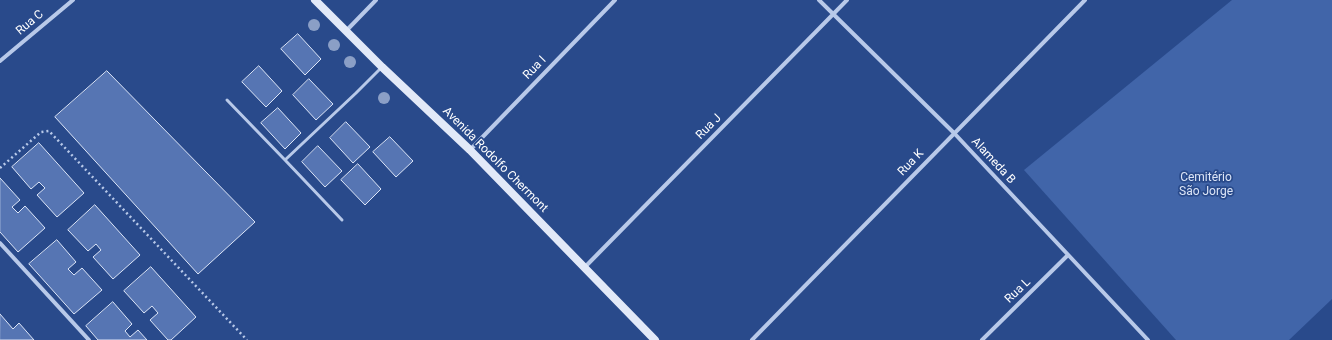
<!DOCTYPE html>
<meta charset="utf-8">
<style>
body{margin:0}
canvas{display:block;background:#294a8b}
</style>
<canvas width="1332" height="340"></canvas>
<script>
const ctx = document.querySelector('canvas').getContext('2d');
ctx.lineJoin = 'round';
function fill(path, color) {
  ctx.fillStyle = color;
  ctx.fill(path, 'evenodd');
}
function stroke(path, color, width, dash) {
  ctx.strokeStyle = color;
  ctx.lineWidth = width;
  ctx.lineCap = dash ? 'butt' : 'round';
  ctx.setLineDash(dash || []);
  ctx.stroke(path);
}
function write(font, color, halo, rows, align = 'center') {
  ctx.font = font + ' Roboto,sans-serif';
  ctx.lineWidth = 3.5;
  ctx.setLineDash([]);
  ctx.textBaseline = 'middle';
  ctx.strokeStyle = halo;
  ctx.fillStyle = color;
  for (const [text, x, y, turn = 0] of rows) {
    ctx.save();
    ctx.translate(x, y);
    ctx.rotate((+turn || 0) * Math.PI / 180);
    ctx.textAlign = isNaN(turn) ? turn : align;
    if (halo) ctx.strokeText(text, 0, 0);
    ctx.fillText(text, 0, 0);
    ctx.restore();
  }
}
fill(new Path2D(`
 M1232 0H1332V299L1289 340H1176L1024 170Z`), '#4165a9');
const building = new Path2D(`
 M298 34 321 59 305 75 281 49Z
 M259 66 282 91 266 107 242 82Z
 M107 71 255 222 198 274 55 117Z
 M309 79 333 104 316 120 293 95Z
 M278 108 301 133 285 149 261 123Z
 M346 122 370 147 353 163 330 138Z
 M390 137 413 161 396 177 373 152Z
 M39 143 84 193 57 217 37 195 45 188 39 182 31 189 12 167Z
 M318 146 342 171 325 187 302 162Z
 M358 164 381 189 365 205 341 180Z
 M0 178 20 200 12 207 18 213 25 206 45 228 18 252 0 232Z
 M95 205 140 255 113 279 93 257 101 250 96 244 88 251 68 230Z
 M57 240 76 262 68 269 74 275 82 268 102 290 74 314 29 264Z
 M151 267 196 317 171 340H168L150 320 158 313 152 306 144 313 124 291Z
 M113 302 132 324 125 331 130 337 138 330 147 340H98L86 326Z
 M0 314 13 329 19 323 34 340H0Z`);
fill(building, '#5675b3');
stroke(building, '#dce5f7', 1);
stroke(new Path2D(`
 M0 168 41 132 49 131 247 340`), '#b8c9e9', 2.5, [2, 3]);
stroke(new Path2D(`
 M227 100 285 160
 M342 220 285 160 356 93 381 68`), '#b8c9e9', 3);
stroke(new Path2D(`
 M819 0 954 133 1148 340
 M346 31 376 0
 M0 61 73 0
 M470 150 615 0
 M0 243 89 340
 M584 268 847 0
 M752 340 1085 0
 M982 340 1068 255`), '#b8c9e9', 4);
stroke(new Path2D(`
 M315 0 382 67 470 150 655 340`), '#e2e9f8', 8);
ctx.fillStyle = '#8b9fc6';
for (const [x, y] of [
 [314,25],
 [334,45],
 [350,62],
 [384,98]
]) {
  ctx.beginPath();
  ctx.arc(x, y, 6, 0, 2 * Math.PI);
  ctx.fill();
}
write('12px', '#fff', '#294a8b', [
 ["Rua C",30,23,-40],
 ["Rua I",535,68,-46],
 ["Rua J",709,127,-45],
 ["Avenida Rodolfo Chermont",495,160,45],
 ["Alameda B",993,161,47],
 ["Rua K",911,163,-46],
 ["Rua L",1018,291,-44]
]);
write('12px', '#dce5f7', '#294a8b', [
 ["Cemitério",1206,178],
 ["São Jorge",1206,192]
]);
</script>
